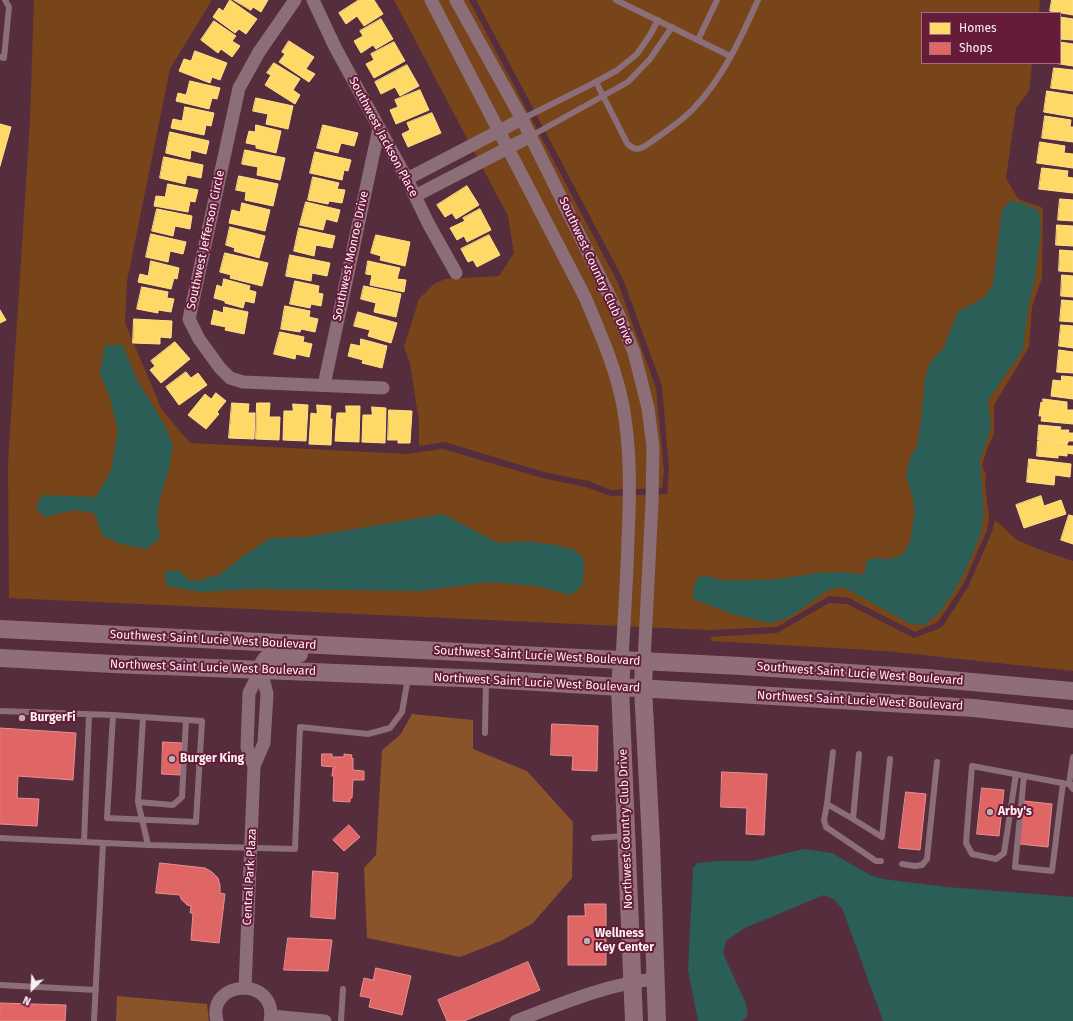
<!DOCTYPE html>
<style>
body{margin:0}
#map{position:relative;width:1073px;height:1021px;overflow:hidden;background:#552d3c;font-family:"Fira Sans",sans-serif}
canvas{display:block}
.legend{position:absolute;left:921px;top:12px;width:140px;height:52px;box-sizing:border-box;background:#661c39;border:1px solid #a17183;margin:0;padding:5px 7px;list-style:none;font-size:12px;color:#faf1f3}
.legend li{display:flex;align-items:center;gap:8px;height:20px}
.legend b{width:20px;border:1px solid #a17183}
.north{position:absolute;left:12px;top:969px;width:40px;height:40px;-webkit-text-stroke:3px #661c39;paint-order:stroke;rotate:204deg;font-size:11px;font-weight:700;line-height:16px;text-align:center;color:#faf1f3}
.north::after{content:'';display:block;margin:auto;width:14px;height:18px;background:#faf1f3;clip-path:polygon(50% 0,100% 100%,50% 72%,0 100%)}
</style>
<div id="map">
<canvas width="1073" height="1021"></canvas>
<ul class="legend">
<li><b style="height:11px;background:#ffd966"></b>Homes</li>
<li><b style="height:11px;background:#e06666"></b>Shops</li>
</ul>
<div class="north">N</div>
</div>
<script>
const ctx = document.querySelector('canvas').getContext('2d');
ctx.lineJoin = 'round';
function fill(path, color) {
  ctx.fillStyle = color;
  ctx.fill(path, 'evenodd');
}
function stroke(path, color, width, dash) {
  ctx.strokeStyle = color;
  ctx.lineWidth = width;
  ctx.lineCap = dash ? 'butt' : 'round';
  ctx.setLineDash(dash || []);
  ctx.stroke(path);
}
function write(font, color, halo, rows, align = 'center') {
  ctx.font = font + ' "Fira Sans",sans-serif';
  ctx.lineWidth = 4;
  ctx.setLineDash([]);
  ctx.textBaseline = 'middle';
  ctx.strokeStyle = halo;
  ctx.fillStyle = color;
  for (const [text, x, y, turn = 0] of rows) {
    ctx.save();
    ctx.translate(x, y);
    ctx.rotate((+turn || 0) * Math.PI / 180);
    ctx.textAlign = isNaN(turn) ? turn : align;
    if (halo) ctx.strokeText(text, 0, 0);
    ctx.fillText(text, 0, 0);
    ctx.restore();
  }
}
fill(new Path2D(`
 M34 0H212L170 69 127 281 125 323 162 410 190 443 407 454 443 449 542 478 586 487 610 496 667 494 669 470 662 386 623 279 476 0H1040L1039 13H922V63H1032L1029 91 1016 108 1006 178 1018 199 1043 208 1042 278 1032 307 1029 347 994 405V434L987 449 982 466 986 475 985 485 989 517 987 530 963 585 938 622 915 632 849 598 829 596 777 627 708 630 9 598 8 463 30 120Z
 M394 0H469L618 283 656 388 664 471 662 488 611 490 588 481 544 472 445 442 419 446V422L410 363 404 347 419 299 434 284 445 279 499 276 514 253 508 216Z
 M995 520 1017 540 1038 549 1073 561V671L885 651 712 641 710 637 777 633 829 603 847 604 914 638 940 628 943 626 968 587 992 532Z`), '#78451a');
fill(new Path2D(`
 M412 714 473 720V749L527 771 573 822 572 878 533 923 501 941 460 957 367 938 364 868 376 855 382 750 400 735Z
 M117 996 207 1004 209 1021H116Z`), '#89542a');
fill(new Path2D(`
 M1009 201 1021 203 1038 210 1041 223 1039 247 1035 280 1029 302 1023 350 988 400 991 427 980 460 984 512 981 533 968 565 953 593 939 613 924 625 911 624 843 587 828 590 788 618 770 623 735 615 693 599 694 587 698 577 707 576 720 580 734 581 778 579 817 573 837 572 864 574 867 560 876 558 889 559 902 555 910 542 914 515V502L906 475 910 458 917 446 921 421 925 377 931 361 943 349 958 312 985 297 993 284 1002 211Z
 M105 345H123L136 378 165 426 173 446 169 468 160 498 157 519 160 538 147 549 121 544 103 536 94 513 74 510 44 517 36 508 42 495 96 497 111 471 118 431 110 398 100 373Z
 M443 514 498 543 526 541 556 545 575 550 584 559 583 585 571 595 536 586 490 582 420 591 253 589 201 592 167 586 164 572 179 570 188 580 199 581 220 574 243 556 271 538 307 537Z
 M804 849 832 853 870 875 883 879 947 887 1073 897V1021H883L842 908 833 899 824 895 745 928 726 941 723 953 746 1004 748 1014 745 1019 741 1021H698L688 970 693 868 697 863 720 861H753Z`), '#2a5e56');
const homes = new Path2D(`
 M230 0 257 19 246 34 239 29 235 33 213 17 219 8 223 11Z
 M234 0H268L261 12 253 7 251 10Z
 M359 0H374L383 14 364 26 357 16 346 24 339 13Z
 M1052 0H1073V15L1050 11Z
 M1060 17 1073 19V40L1060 39Z
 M381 19 393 39 376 49 373 45 361 53 354 41 363 36 360 31Z
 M214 21 236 36 232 41 240 46 232 57 221 49 218 53 201 40Z
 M289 41 314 57 306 69 315 74 309 82 279 62 285 54 282 52Z
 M394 42 405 61 374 78 366 64 374 60 371 54Z
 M1060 42 1073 44V66L1054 63H1060Z
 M195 51 227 63 220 80 212 77 210 83 179 71 184 59 191 61Z
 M274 63 300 79 293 90 300 95 295 104 265 85 271 75 267 73Z
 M407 65 419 86 400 96 395 87 381 94 375 82Z
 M1054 68 1073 70V91L1051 88Z
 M190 81 220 88 217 99 212 98 209 109 176 101 178 93 186 95Z
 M420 90 429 110 396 124 390 110 398 107 395 100Z
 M1047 91 1073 95V117L1044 112Z
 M256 98 293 106 288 129 266 124 268 114 253 111Z
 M185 107 214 113 211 126 206 125 204 135 171 128 173 119 182 121Z
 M432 113 441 133 408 147 402 134 410 130 407 123Z
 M1045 116 1071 120 1070 127H1073V142L1042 138Z
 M0 124 11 127 0 166Z
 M256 125 281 131 276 153 256 148V145L246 143 249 131 255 132Z
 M323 125 358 133 354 146 341 143 338 153 317 148Z
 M170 132 209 141 206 154 191 150 190 159 166 153Z
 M1040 142 1065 146 1064 153 1073 154V168L1037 163Z
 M245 150 285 158 280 180 257 175 258 167 242 164Z
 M315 152 351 160 348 171 344 170 342 180 310 173Z
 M164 157 203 165 201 178 187 175 185 184 160 178Z
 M1042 168 1068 171 1067 177 1073 178V193L1039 189Z
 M239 176 278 184 273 206 245 200 246 192 236 190Z
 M313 177 339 183 337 189 345 190 342 203 329 201 328 204 308 200Z
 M168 184 198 190 195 202 190 201 188 212 154 206 156 196 165 197Z
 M467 186 479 205 456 219 452 213 445 217 437 205Z
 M1060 199 1073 200V221L1058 220Z
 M306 202 340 210 337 222 326 219 323 230 300 225Z
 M242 203 270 210 265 231 229 223 232 210 240 212Z
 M157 209 192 216 190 229 175 226 173 236 152 231Z
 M480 209 491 230 467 242 464 236 457 240 450 228 465 221 463 218Z
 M1057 225 1073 226V246L1056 245Z
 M230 227 265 236 259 258 234 251 235 248 226 245Z
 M299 228 335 236 332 248 316 245 314 256 294 251Z
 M151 234 186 242 183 254 170 251 168 262 146 257Z
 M376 235 410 242 405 266 380 260 381 256 371 253Z
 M489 235 500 255 477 267 473 260 468 262 461 249Z
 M1060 250 1073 251V272L1059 271Z
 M225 253 268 263 262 286 230 278 231 275 220 272Z
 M290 255 330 263 327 276 312 273 311 281 286 276Z
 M151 261 179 268 177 279 174 278 171 289 138 282 140 274 148 276Z
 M368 261 400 268 397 279 406 280 404 292 370 285 372 275 366 274Z
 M1062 275 1073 276V297L1061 296Z
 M224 279 250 286 249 290 256 292 254 303 245 301 243 308 225 303V301L214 298 217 285 222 287Z
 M295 281 319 286 318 293 323 294 321 306 311 304 310 308 290 304Z
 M364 286 401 294 396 317 374 312 376 303 361 299Z
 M142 287 168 292 167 298 174 299 171 312 158 310V313L137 309Z
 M1062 300 1073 301V322L1060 321Z
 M285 306 310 311 309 317 318 319 315 332 301 329 300 332 281 329Z
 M224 307 248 312 244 334 225 330 226 327 211 324 214 310 223 313Z
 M0 310 6 320 0 323Z
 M358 312 397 323 391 343 368 336 370 330 354 326Z
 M134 319 172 321 171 338 160 337V344L133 343Z
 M1061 325 1073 326V348L1059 346Z
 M280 332 304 337 303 342 312 344 309 357 296 354 295 359 274 354Z
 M361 339 387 346 382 368 362 363 363 360 348 356 351 344 360 346Z
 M175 342 190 359 161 383 150 370 155 366 151 361Z
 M1059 350 1073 352V373L1057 372Z
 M186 372 191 378 198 373 207 385 179 405 166 387Z
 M1062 376 1073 377V399L1051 396 1053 380 1061 381Z
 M216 393 226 401 217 412 219 414 206 429 188 415 205 394 211 399Z
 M1043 399 1067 402V410H1073V424L1041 421 1042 416H1039L1041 402 1043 403Z
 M232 403 249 404 248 413H255L254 439 229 438Z
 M257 403H270L269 417H280L279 440 256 439Z
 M293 404 308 405 306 441 283 440 284 411H293Z
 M317 405 331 406 330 419H332L331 445 309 444 311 413 317 414Z
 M346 406H360L359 442 335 441 337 413H346Z
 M372 407 386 408 385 443 362 442 363 415H372Z
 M389 410 412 411 410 443H398V440H388Z
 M1039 425 1061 427 1060 430H1069L1068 433H1073V441H1068V443L1038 440Z
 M1038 441 1067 443V446H1073V454L1067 453V456L1058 455V458L1037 456Z
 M1029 459 1071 464 1070 477 1055 475 1054 485 1027 482Z
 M1041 496 1044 506 1061 500 1066 514 1024 528 1016 505Z
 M1069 515 1073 516V544L1061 540Z`);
fill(homes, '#ffd966');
stroke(homes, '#fee090', 1);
const shops = new Path2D(`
 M552 724 598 726 597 771 572 770 573 756 551 755Z
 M0 728 76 733 73 780 18 776 17 798 39 799 37 826 0 824Z
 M163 742 182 743 180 775 162 774Z
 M322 754H332V757H344V754L352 755 351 758H353V770L364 771V780H353L352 798H350V802L333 801 334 776H332L333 768H335V767L322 766Z
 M722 772 767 774 764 835 746 834 747 808 721 807Z
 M982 788 1004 790 999 836 977 834Z
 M906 792 926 794 920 850 899 848Z
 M1024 801 1052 804 1048 847 1020 844Z
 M349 825 360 837 344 851 333 840Z
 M160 863 205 868 212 872 218 878 220 885V893L225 894 219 943 191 940 193 913H190L191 906 187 905 181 899 180 895 156 893Z
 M313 871 338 873 335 919 311 917Z
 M585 904H606V965H568V916H585Z
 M288 938 332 940 328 971 284 970Z
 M528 962 540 990 464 1021H447L438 1000Z
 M376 968 411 976 402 1015 369 1007 371 998 360 996 364 978 373 980Z
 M0 1003 66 1005 65 1021H0Z`);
fill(shops, '#e06666');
stroke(shops, '#e89090', 1);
stroke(new Path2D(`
 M616 0 730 56
 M698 40 717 0
 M0 57 4 58 9 7 5 0
 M596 82 627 143C637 155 645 146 655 139 668 130 683 120 694 108 723 78 741 38 758 0
 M522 119 588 86 616 71 637 54 650 35 658 20
 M531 136 628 82 650 59 672 27
 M0 711 113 715
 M113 715 202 721 196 822 107 818Z
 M143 718 138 802 148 845
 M485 733 486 680
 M833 752 827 804 853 819
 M859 754 853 819 882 837 890 759
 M1073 757 1069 784 1073 789
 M1016 774 1004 853 996 859 972 854 966 843 972 766 1073 785
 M1024 776 1015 867 1052 871 1063 783
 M138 802 173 805 182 797 186 720
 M827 804 824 820 826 827 876 861H881
 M0 838 148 845 295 849 300 727 368 734 390 728 402 712 408 678
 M594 838 625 836
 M84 842 89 715
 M902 864 915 866 922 865 927 859 937 762
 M0 985 96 990
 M94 1021 103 843
 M341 1021 343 989`), '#8b6e78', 6);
stroke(new Path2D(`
 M295 0 259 52 239 88 189 319 199 339 220 368 230 378 243 382 383 388
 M313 0 335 47 407 179 428 223 456 273
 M431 0 585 297C600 333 616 368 623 406 631 450 630 495 628 539 627 580 624 620 622 660
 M456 0 522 119 617 311 634 352 648 408 653 447 652 503 644 661
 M407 179 522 119
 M415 196 531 136
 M324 385 379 128
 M254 766 247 747 249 693 261 669
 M245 988 254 766 264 743 267 694 261 669
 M271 1016 325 1021
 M217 1021C206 979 279 976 270 1021
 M516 1021C561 1004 607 984 655 979`), '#8b6e78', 13);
stroke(new Path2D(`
 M0 629 741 666 927 678 1073 691
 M0 658 113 664 486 679 974 708 1073 719
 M622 660 620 687 634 1021
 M644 661 643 688 651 842 657 1021
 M261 669C267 650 282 654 299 654`), '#906e79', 18);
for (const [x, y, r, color] of [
 [22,718,4,"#c0acb3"],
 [172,759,4,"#c0acb3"],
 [990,812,4,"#c0acb3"],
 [587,941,4,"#c0acb3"]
]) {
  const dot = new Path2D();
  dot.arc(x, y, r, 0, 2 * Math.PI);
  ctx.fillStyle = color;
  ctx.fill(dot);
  stroke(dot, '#661c39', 1.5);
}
write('12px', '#faf1f3', '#661c39', [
 ["Southwest Jackson Place",383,137,62],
 ["Southwest Jefferson Circle",206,240,-78],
 ["Southwest Monroe Drive",351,256,-78],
 ["Southwest Country Club Drive",596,271,65],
 ["Southwest Saint Lucie West Boulevard",213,640,3],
 ["Southwest Saint Lucie West Boulevard",537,656,3],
 ["Northwest Saint Lucie West Boulevard",213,668,2],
 ["Southwest Saint Lucie West Boulevard",860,674,4],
 ["Northwest Saint Lucie West Boulevard",537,683,3],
 ["Northwest Saint Lucie West Boulevard",860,701,3],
 ["Northwest Country Club Drive",626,829,-92],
 ["Central Park Plaza",250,877,-87]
]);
write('bold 12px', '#faf1f3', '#661c39', [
 ["BurgerFi",30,718],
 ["Burger King",180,759],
 ["Arby's",998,812],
 ["Wellness",595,934],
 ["Key Center",595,948]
], 'left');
</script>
